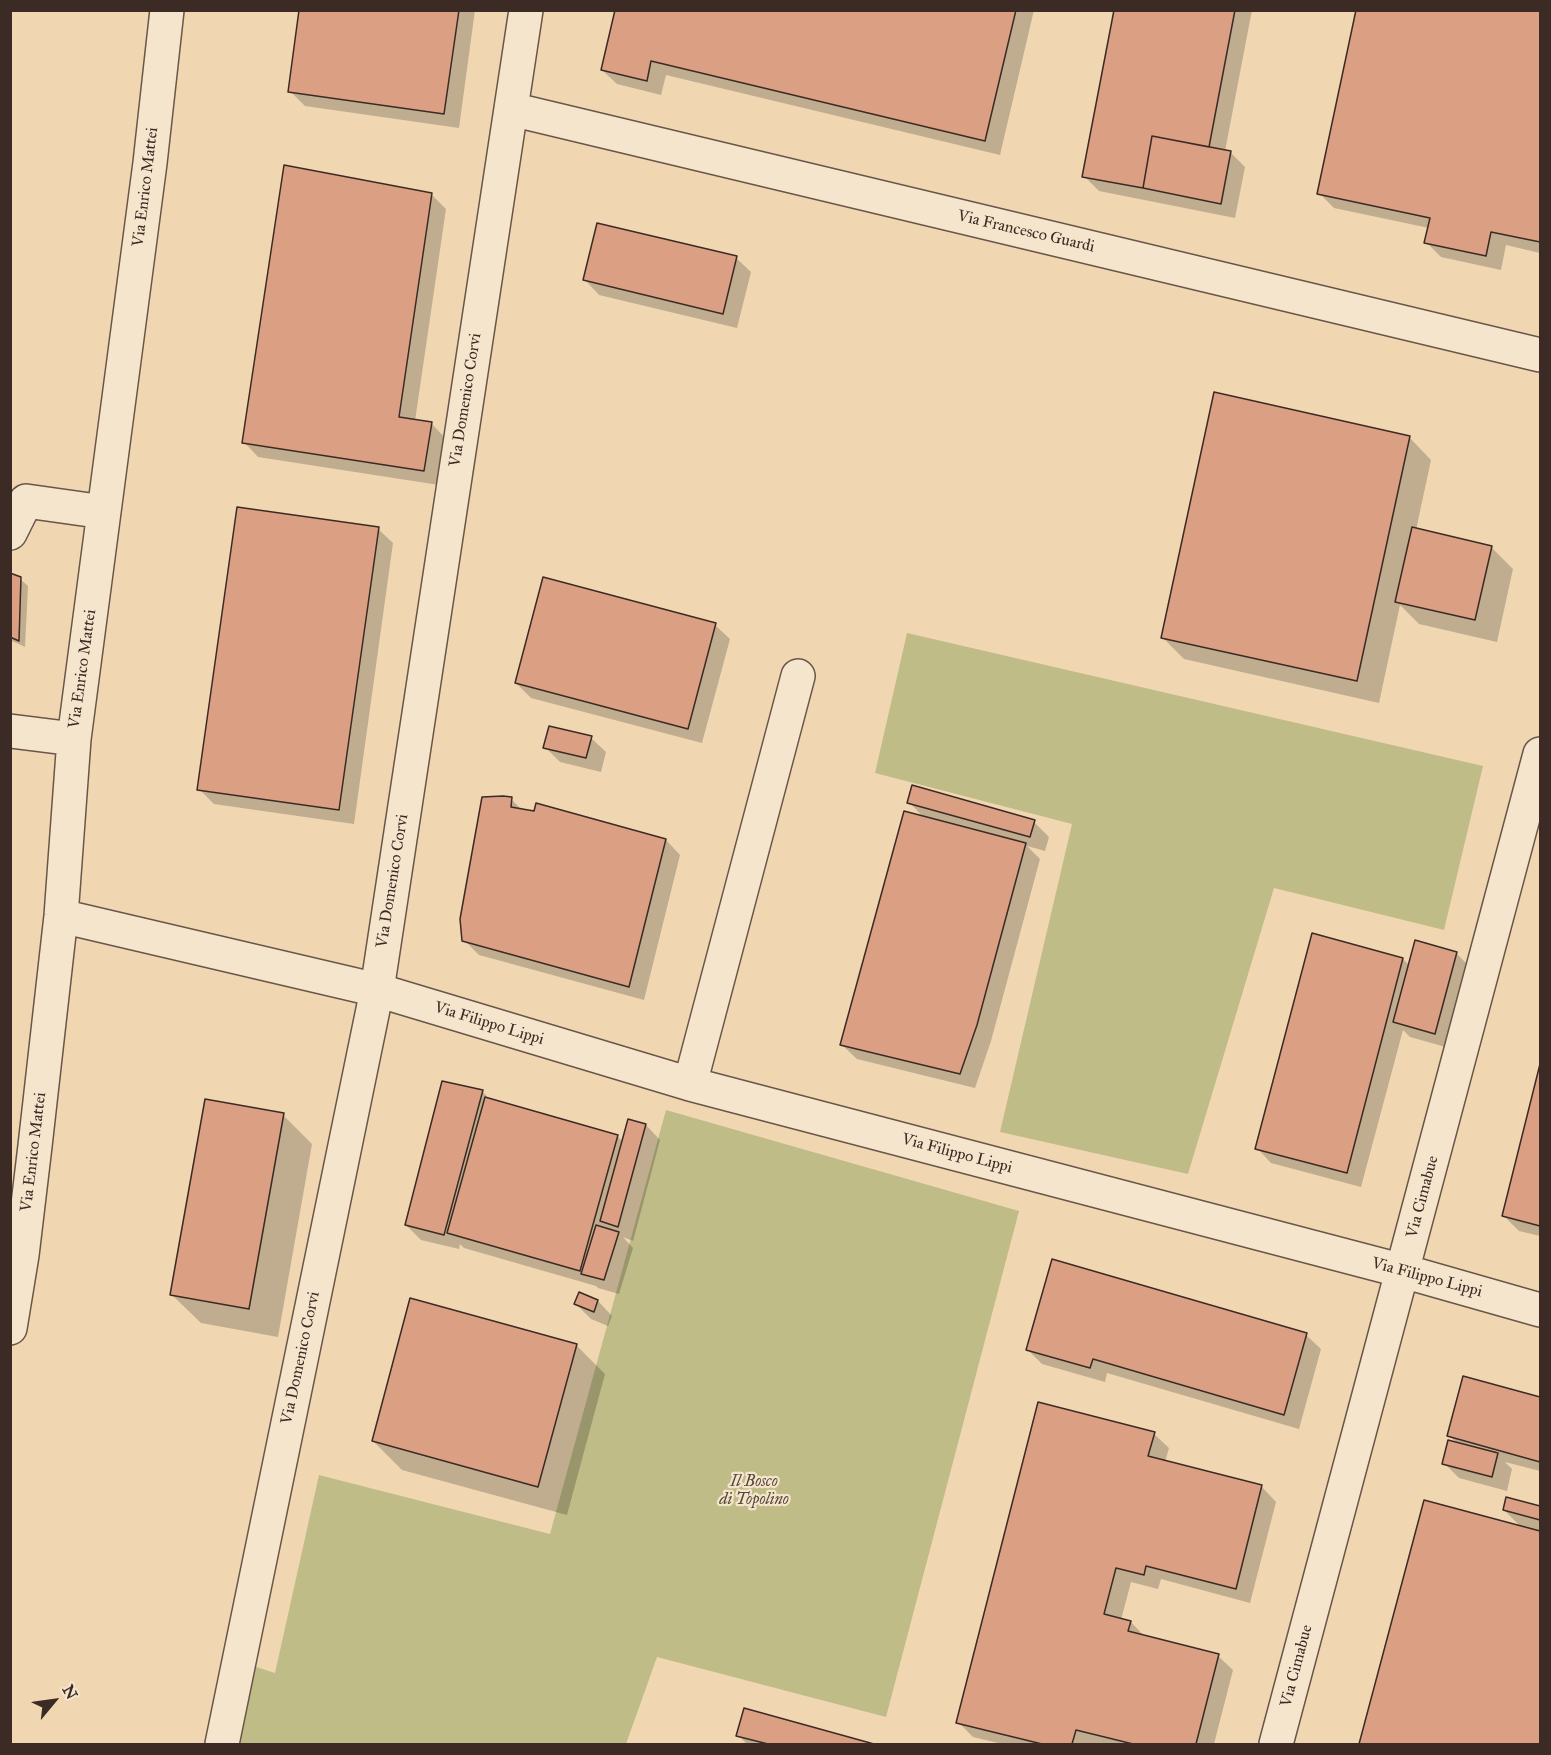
<!DOCTYPE html>
<style>
body{margin:0}
#map{position:relative;width:1551px;height:1755px;overflow:hidden;background:#f0d7b2;font-family:"IM FELL Great Primer",serif}
canvas{display:block}
.frame{position:absolute;inset:0;border:12px solid #3b2b24;pointer-events:none}
.north{position:absolute;left:24px;top:1671px;width:60px;height:60px;-webkit-text-stroke:4px #f5e5cd;paint-order:stroke;rotate:61deg;font-size:16px;font-weight:700;line-height:24px;text-align:center;color:#3b2b24}
.north::after{content:'';display:block;margin:auto;width:21px;height:27px;background:#3b2b24;clip-path:polygon(50% 0,100% 100%,50% 72%,0 100%)}
</style>
<div id="map">
<canvas width="1551" height="1755"></canvas>
<div class="frame"></div>
<div class="north">N</div>
</div>
<script>
const ctx = document.querySelector('canvas').getContext('2d');
ctx.lineJoin = 'round';
function fill(path, color) {
  ctx.fillStyle = color;
  ctx.fill(path, 'evenodd');
}
function stroke(path, color, width, dash) {
  ctx.strokeStyle = color;
  ctx.lineWidth = width;
  ctx.lineCap = dash ? 'butt' : 'round';
  ctx.setLineDash(dash || []);
  ctx.stroke(path);
}
function write(font, color, halo, rows, align = 'center') {
  ctx.font = font + ' "IM FELL Great Primer",serif';
  ctx.lineWidth = 4.5;
  ctx.setLineDash([]);
  ctx.textBaseline = 'middle';
  ctx.strokeStyle = halo;
  ctx.fillStyle = color;
  for (const [text, x, y, turn = 0] of rows) {
    ctx.save();
    ctx.translate(x, y);
    ctx.rotate((+turn || 0) * Math.PI / 180);
    ctx.textAlign = isNaN(turn) ? turn : align;
    if (halo) ctx.strokeText(text, 0, 0);
    ctx.fillText(text, 0, 0);
    ctx.restore();
  }
}
fill(new Path2D(`
 M907 633 1483 766 1444 930 1274 888 1188 1174 1000 1132 1072 824 875 773Z
 M666 1110 1019 1211 886 1717 657 1657 626 1744H237L250 1665 275 1673 319 1475 550 1534Z`), '#c0bc88');
fill(new Path2D(`
 M301 10H475L459 128 305 106 290 91Z
 M616 10H1034L1000 155 666 75 661 95 617 84 602 70Z
 M1116 10H1252L1225 151 1230 152 1245 167 1235 218 1099 191 1084 176Z
 M1357 10H1540V253L1506 245 1501 270 1441 257 1426 242 1429 228 1334 208 1319 193Z
 M431 194 446 209 415 421 432 424 446 439 439 485 258 457 244 442Z
 M736 258 751 272 737 328 599 295 585 280Z
 M1409 437 1431 460 1416 530 1491 547 1513 569 1497 642 1419 624 1400 605 1379 703 1184 659 1162 637Z
 M378 529 393 543 354 824 214 804 199 789Z
 M10 574 20 579 28 586 25 647 10 640Z
 M715 625 730 639 702 743 531 698 516 683Z
 M591 738 606 752 601 772 560 762 545 747Z
 M511 799 523 811 666 840 680 855 644 1000 479 955 464 940Z
 M909 802 1034 822 1049 837 1045 851 1027 846 1040 859 991 1041 975 1088 857 1059 842 1045 924 818Z
 M1456 953 1471 968 1449 1048 1410 1037 1403 1030 1361 1187 1271 1163 1257 1148 1403 959 1410 966Z
 M1540 1071V1236L1519 1231 1504 1216Z
 M482 1091 491 1101 617 1136 623 1142 646 1125 660 1140 633 1241 623 1237 633 1248 619 1294 598 1288 596 1286 464 1248 460 1244 459 1249 421 1240 406 1225Z
 M283 1115 312 1144 278 1337 201 1323 171 1294Z
 M580 1294 598 1301 612 1316 608 1326 591 1319 576 1304Z
 M1306 1335 1321 1349 1299 1429 1107 1373 1105 1382 1042 1364 1028 1350Z
 M576 1345 605 1374 567 1515 402 1470 373 1441Z
 M1464 1378 1540 1399V1471L1505 1462 1512 1469 1507 1491 1459 1478 1444 1463 1457 1443 1448 1435Z
 M1154 1434 1169 1448 1165 1462 1262 1487 1276 1502 1250 1603 1161 1579 1158 1589 1131 1582 1121 1620 1131 1622 1145 1637 1218 1656 1233 1670 1214 1744H1002L973 1737 958 1722Z
 M1507 1499 1540 1508V1744H1361L1425 1502 1522 1528 1504 1510Z
 M745 1710 868 1744H747L738 1735Z`), '#0003');
const building = new Path2D(`
 M299 10H459L444 114 288 92Z
 M615 10H1016L985 141 651 61 647 81 601 70Z
 M1114 10H1235L1209 147 1152 136 1143 188 1082 177Z
 M1356 10H1540V242L1491 232 1486 256 1424 243 1430 218 1317 194Z
 M1152 136 1231 151 1221 204 1143 188Z
 M284 165 432 193 399 417 432 422 424 471 242 443Z
 M597 223 737 256 723 314 583 280Z
 M1214 392 1410 436 1357 681 1161 638Z
 M237 507 379 527 339 810 197 790Z
 M1412 527 1492 546 1475 620 1395 602Z
 M10 573 21 577 19 641 10 637Z
 M543 577 716 623 688 729 515 683Z
 M549 726 592 736 586 758 543 748Z
 M912 785 1035 820 1030 837 907 803Z
 M503 796 512 797 511 807 534 811 536 803 666 839 629 987 462 941 460 919 482 797Z
 M904 811 1026 843 977 1025 960 1074 840 1045Z
 M1312 933 1403 958 1347 1173 1255 1149Z
 M1415 940 1457 952 1435 1034 1393 1022Z
 M1540 1064V1226L1502 1216Z
 M442 1081 483 1090 444 1235 405 1225Z
 M485 1097 618 1135 580 1271 447 1233Z
 M205 1099 284 1113 249 1309 170 1295Z
 M628 1119 646 1124 618 1227 600 1221Z
 M596 1225 619 1232 604 1280 581 1274Z
 M1052 1259 1307 1333 1284 1415 1093 1359 1090 1368 1026 1350Z
 M579 1292 598 1300 594 1312 574 1304Z
 M410 1298 577 1344 538 1487 372 1441Z
 M1463 1376 1540 1397V1462L1447 1436Z
 M1038 1402 1155 1432 1148 1456 1262 1485 1236 1589 1146 1566 1144 1575 1116 1568 1104 1614 1131 1621 1128 1631 1219 1654 1196 1744H1133L1076 1730 1072 1744H1042L956 1723Z
 M1448 1440 1498 1453 1492 1477 1442 1464Z
 M1506 1497 1540 1506V1520L1503 1510Z
 M1424 1500 1540 1531V1744H1359Z
 M744 1708 874 1744H768L736 1736Z`);
fill(building, '#db9f83');
stroke(building, '#3b2b24', 1.5);
const minor = new Path2D(`
 M511 109 1540 355
 M10 533 26 501 104 512
 M10 731 74 739
 M61 916 377 990 690 1084 1403 1271 1540 1310
 M690 1084 798 676
 M10 1328 22 1255 35 1146 61 916 74 739 150 163 167 10
 M222 1744 377 990 526 10
 M1276 1744 1540 754`);
stroke(minor, '#685648', 36);
stroke(minor, '#f5e5cd', 33);
write('16px', '#3b2b24', '#f5e5cd', [
 ["Via Enrico Mattei",146,187,-83],
 ["Via Francesco Guardi",1026,232,13],
 ["Via Domenico Corvi",466,400,-81],
 ["Via Enrico Mattei",83,669,-82],
 ["Via Domenico Corvi",393,881,-81],
 ["Via Filippo Lippi",489,1024,17],
 ["Via Enrico Mattei",34,1152,-83],
 ["Via Filippo Lippi",957,1154,15],
 ["Via Cimabue",1423,1197,-75],
 ["Via Filippo Lippi",1427,1278,15],
 ["Via Domenico Corvi",301,1358,-78],
 ["Via Cimabue",1297,1666,-75]
]);
write('italic 16px', '#564838', '#f5e5cd', [
 ["Il Bosco",754,1482],
 ["di Topolino",754,1500]
]);
</script>
